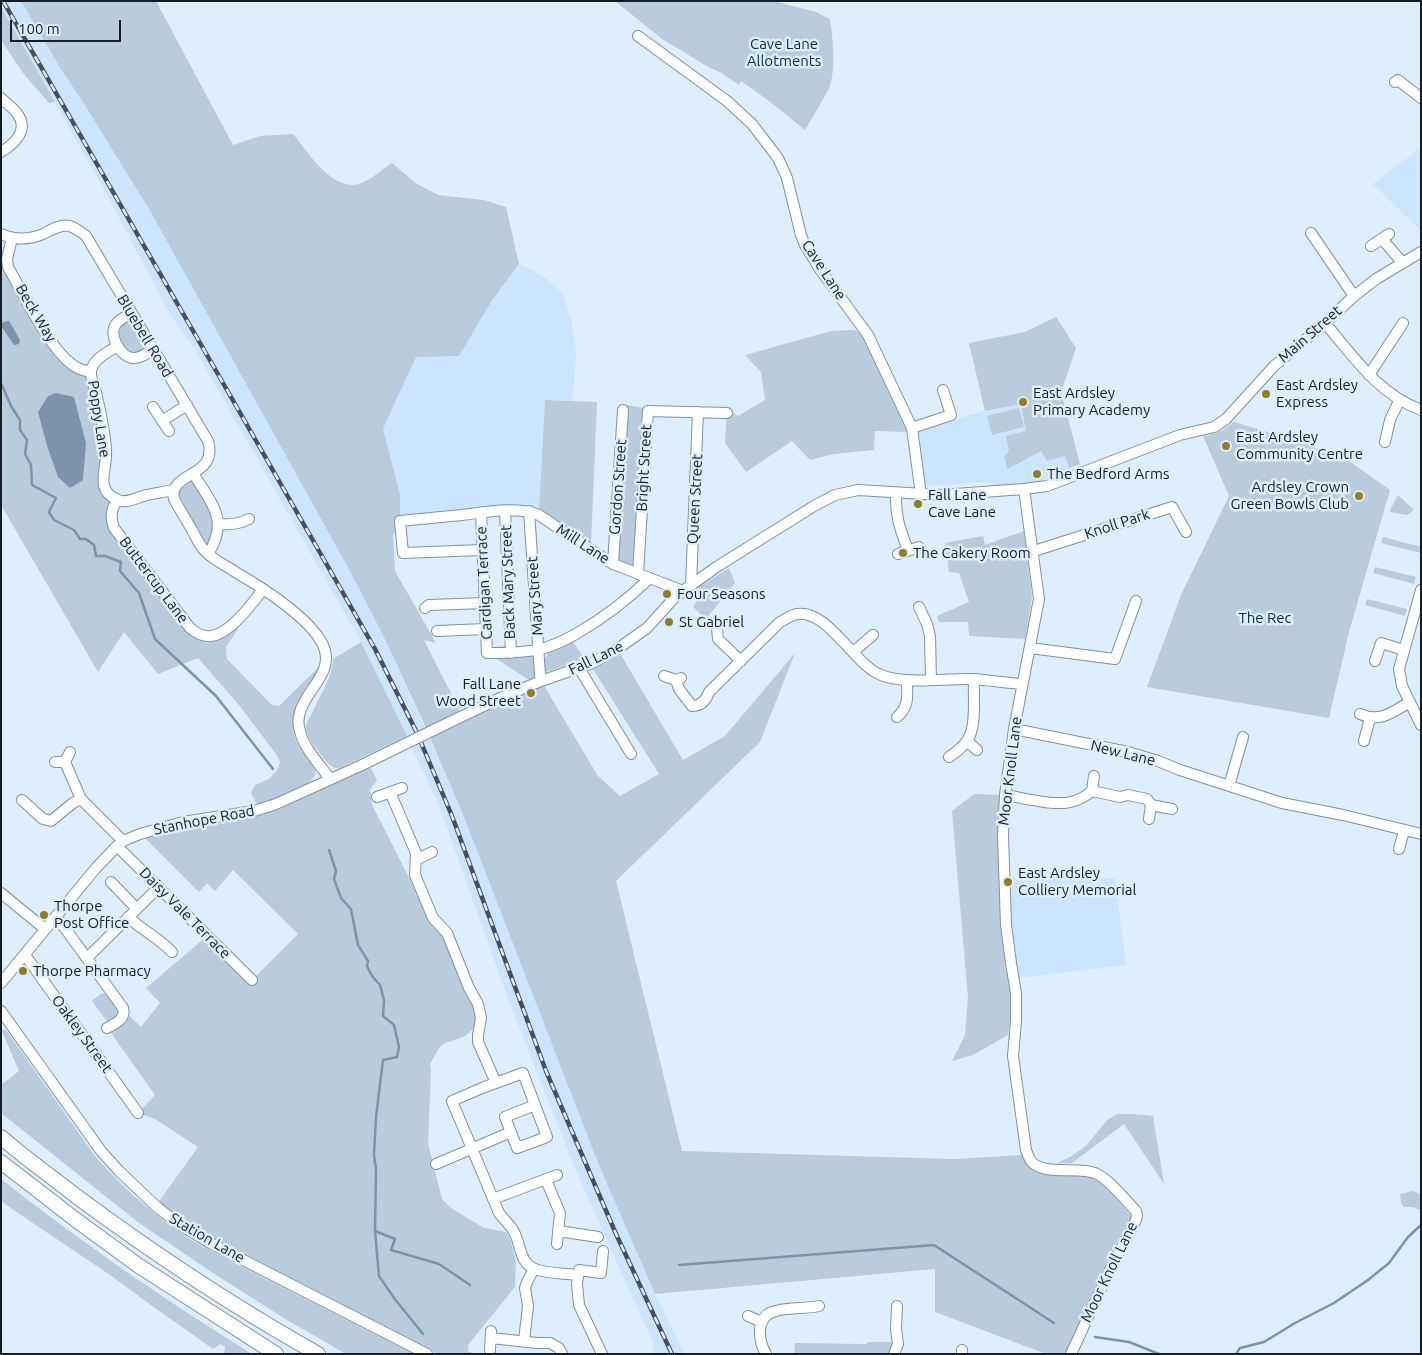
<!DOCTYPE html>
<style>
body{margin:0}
#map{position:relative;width:1422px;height:1355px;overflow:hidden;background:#ddeefe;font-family:Ubuntu,sans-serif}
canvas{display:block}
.frame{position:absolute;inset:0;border:2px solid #141b22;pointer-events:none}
.scale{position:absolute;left:10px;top:20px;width:111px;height:22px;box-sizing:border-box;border:2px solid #141b22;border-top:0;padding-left:6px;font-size:15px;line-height:18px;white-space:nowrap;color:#141b22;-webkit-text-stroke:4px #ddeefe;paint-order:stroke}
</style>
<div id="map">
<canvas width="1422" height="1355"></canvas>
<div class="frame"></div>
<div class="scale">100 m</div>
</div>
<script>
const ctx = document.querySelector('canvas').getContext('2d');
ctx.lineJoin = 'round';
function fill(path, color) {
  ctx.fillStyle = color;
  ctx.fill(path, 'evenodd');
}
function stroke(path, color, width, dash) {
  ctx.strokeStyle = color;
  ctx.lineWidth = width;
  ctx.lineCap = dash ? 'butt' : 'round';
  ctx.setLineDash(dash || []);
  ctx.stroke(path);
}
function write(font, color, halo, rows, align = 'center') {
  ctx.font = font + ' Ubuntu,sans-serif';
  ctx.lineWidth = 5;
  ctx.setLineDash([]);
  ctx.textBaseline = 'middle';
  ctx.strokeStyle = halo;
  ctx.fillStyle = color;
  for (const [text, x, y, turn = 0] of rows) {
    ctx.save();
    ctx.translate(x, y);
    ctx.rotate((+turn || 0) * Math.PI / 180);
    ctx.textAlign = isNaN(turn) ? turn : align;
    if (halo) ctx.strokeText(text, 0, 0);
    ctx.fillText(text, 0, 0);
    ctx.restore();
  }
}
fill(new Path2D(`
 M1 1H21L62 71 81 99 149 209 352 575 384 637 462 812 598 1163 655 1294 685 1354H654L652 1352 654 1346 653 1342 630 1292 574 1166 507 996 439 805 361 642 197 353 169 313 111 202 1 7Z
 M1418 150 1421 153V231L1373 184Z
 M519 264 546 278 563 294 571 320 576 353 573 401 545 400 539 510 529 511 400 521 383 429 416 357 491 302Z
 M1056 317 1076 348 1061 392 1080 464 1034 484 992 486 991 482 926 486 923 479 918 430 985 411 969 343 1025 332Z
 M1010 878H1115L1126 965 1018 978 1011 931 1010 908Z`), '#cbe5ff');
fill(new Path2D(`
 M21 1H156L233 145 260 136 293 134C308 152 331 191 359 184 371 180 381 170 392 163L417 184 438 195 484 200 506 207 519 264 491 302 459 356 416 357 383 429 400 495V521L393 535 395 571 436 643 424 640 460 711 426 728 384 637 352 575 149 209 81 99 62 71Z
 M615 1H774L816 12 830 19C833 39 836 71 829 89L805 130 769 101 741 81 739 85 720 72 710 68 662 39Z
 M1 7 55 102 49 103 23 73 1 40Z
 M1 241C5 249 1 259 3 268L41 333 60 359 70 369 86 377 93 397 103 451 105 496 110 503 108 514 189 633C208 649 219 644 234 626L238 629 226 647 227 659 272 705 279 706 319 667C312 687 292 702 293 725 293 739 300 749 308 759 310 762 313 766 315 769 321 786 269 801 257 805L251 793 255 785 269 779 278 769 280 762 276 754 238 704 198 658 158 674 124 632 98 672 8 517 1 505Z
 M1056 317 1076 348 1061 392 1080 464 1069 468 1065 456 1047 461 1041 451 1008 469 1004 458 1009 451 1006 436 1026 431 1021 404 985 411 969 343 1025 332Z
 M129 320 146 349 138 354 129 353C117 340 112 331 129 320Z
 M853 330 868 335 912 428 906 432 875 431 874 450 834 454 810 460 792 441 746 472 725 443 727 413 726 408 738 416 765 400 761 372 745 355 831 331Z
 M545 400 597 402 591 543 539 510Z
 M627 405 644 408 634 567 619 560Z
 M1019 408 1024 427 992 435 987 416Z
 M1234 422 1294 440 1349 461 1390 490 1349 632 1329 718 1147 687 1181 595 1229 496 1203 436C1216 434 1224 430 1234 422Z
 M194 479 215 520 213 536 208 545 200 534 179 496 181 487Z
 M1398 495 1414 510 1407 515 1389 512Z
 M1024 531 1032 597 1025 639 969 636 968 622H939L937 616 969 602 959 573 949 572 945 543 983 536 985 545Z
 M1383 537 1421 547V553L1381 543Z
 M1375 567 1416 577 1414 584 1373 573Z
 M729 568 735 583 706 619 693 607 701 595 697 588Z
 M1367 599 1407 609 1405 616 1365 605Z
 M570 638 585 659 546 672 544 659 551 649Z
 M361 642 407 736 338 769C328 766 324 759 318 751 313 745 306 736 306 727 306 723 310 717 312 713 320 695 332 679 333 659Z
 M795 653 760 742 616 881 682 1151 954 1159 1023 1155C1024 1161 1029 1166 1035 1169 1055 1181 1076 1171 1096 1180 1108 1185 1122 1206 1132 1216 1106 1260 1087 1307 1066 1354H1046L935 1312V1269L655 1294 598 1163 462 812 430 738 543 684 598 776 620 796 659 774 593 669 621 655 683 760 725 736Z
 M534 655V677L529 680 492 656Z
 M370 766 377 780 370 790 372 805 421 901 427 918 430 922 441 931 466 993 473 1004 476 1013 474 1028 465 1036 443 1044 439 1048 430 1064 431 1070 428 1143 442 1199 451 1208 484 1228 506 1232 510 1239 516 1260 515 1287 468 1345V1351L474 1354H438L217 1240C198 1230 177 1219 160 1203V1200L198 1147 155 1119 138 1113 155 1095 111 1033 125 1023 130 1016 141 1027 160 1003 146 988 207 936 252 980 298 934 233 870 215 891 207 883 199 892 144 837 166 831 201 826 262 814 280 809Z
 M974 794 1001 795 999 814 1000 877 1003 945 1005 966 1010 987V1023L1008 1035 973 1055 952 1061 965 1035 968 998 952 811Z
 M102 993 107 994 121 1013 108 1023 92 1001Z
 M1 1029 6 1030 95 1156C125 1190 158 1219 196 1243L413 1354H346L287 1320 216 1275 139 1223 1 1113V1085L19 1071Z
 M1118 1114H1132L1153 1116 1164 1184 1124 1124 1072 1163H1057L1070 1157 1086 1146 1107 1120Z
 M1 1179C81 1242 165 1300 252 1354H224L225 1347 221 1344 213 1349 148 1303 113 1277 15 1211 1 1201Z
 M1412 1191 1421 1194V1210L1412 1207H1404L1401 1203 1400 1194Z
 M868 1342H892L893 1344 889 1354H794L795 1343 866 1344Z`), '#b9ccde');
fill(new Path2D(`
 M9 321 20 340 19 344 14 345 1 326 3 322Z
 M56 393 74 397 86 443 83 480 70 488 58 477 47 446 38 412 48 396Z`), '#7b94ac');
stroke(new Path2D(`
 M1 383 11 406 20 420V430L27 440 25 454 31 465 32 485 56 498 49 512 54 520 74 530 80 539H86L94 545 96 556H105L121 562 120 571 139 593 155 639 216 696 273 769
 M329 850 336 871 334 879 341 898 351 909 358 945 368 961 367 966 372 976 380 985 384 1000 383 1016 394 1025 399 1047 397 1057 383 1060 376 1117 374 1155 376 1169 375 1231 379 1276 394 1298 423 1334
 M375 1231 395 1239 391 1250 439 1264 470 1285
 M679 1265 934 1245 1054 1323
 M1095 1337 1129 1342 1159 1354
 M1236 1354 1240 1348 1264 1342 1295 1323 1334 1303 1368 1280 1389 1263 1408 1237 1421 1225`), '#7b94ac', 2.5);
const minor = new Path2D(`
 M638 36 727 101 752 124 778 158 787 178 801 235 805 245 819 268 868 335 912 428 921 495
 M1395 82 1398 80 1421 98
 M1 98C6 103 12 107 16 112 30 129 16 143 1 152
 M1311 233 1354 296
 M1 234C15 240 29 240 43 234 51 230 60 224 69 226 75 227 81 232 86 236L208 441C219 478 168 471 174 499 180 510 187 521 193 532 197 539 200 547 206 552 215 561 227 566 237 573 263 588 308 617 322 643 337 671 306 689 300 712 298 718 298 725 300 731 303 747 320 765 330 779
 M12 238 7 259 8 267C23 293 51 353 76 367 81 370 86 371 91 372
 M1382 239 1402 262
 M1371 246 1389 234
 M132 313C127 316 119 319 116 324 108 335 120 356 132 358 140 359 147 353 154 349
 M1325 323C1354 357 1378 394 1421 410
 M118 346C108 352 93 359 91 371 90 380 96 389 97 397 101 414 105 432 106 450 108 468 93 490 118 500 128 504 137 497 147 495 155 493 164 492 173 490
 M1369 375 1403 323
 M153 407 169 431
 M162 421 187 405
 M912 428 951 415 943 390
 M1385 442 1390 420 1399 401
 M193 473C211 503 230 520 208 554
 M1024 489 1039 599 1014 729 1005 795 1003 836 1006 925 1011 963 1016 993V1021L1013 1056 1026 1150C1027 1153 1029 1158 1031 1161 1043 1177 1080 1165 1097 1174 1111 1181 1125 1200 1136 1211L1137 1215 1136 1220 1107 1276 1071 1354
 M896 493C895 516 900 529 908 550
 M117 500C111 510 110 517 114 528L190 628C196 633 203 637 211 636 230 634 253 603 263 589
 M505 511 511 653
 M529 511 540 675 541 681
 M481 513 487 653C505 653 524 653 541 649 553 646 565 640 576 634 604 618 627 600 650 578
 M219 524C229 525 239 524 249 519
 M482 550 403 553 400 521C420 519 441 517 462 515 486 512 516 506 539 515L591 550 613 564 683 591
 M1034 551 1172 507 1186 532
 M898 554 919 547
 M613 564 623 410
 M638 574 648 411 727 413
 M691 585 698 412
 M1421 590 1399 669 1402 686 1421 725
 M919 607 927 624 930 636 931 680
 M425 608 429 605 485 603
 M717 628 718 639 741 661
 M437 631 486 629
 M1030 648 1115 659 1136 601
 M853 652 873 635
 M1375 661 1381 643 1404 650
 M579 668 631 754
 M664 676 676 680 681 678
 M676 680 679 689 692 706C701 706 706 701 709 692L780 622C786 619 791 615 797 614 828 609 853 664 881 675 906 685 946 678 972 679 989 680 1006 683 1022 684
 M1360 714C1381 723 1392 712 1410 702
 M897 717C910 706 907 695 907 680
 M448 723 500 698 541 681 590 664 616 650 647 628 675 597 691 585 718 566 814 506 835 495 858 490 941 495 1024 489 1047 486 1180 435 1214 427 1226 419 1274 366 1325 323 1354 296 1376 279 1421 252
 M1014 729 1128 752 1158 761 1180 770 1282 803 1343 815 1421 834
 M967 741 977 750
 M1364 741 1370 718
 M949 757C955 753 962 748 967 741 977 727 973 697 974 679
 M55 762H65L70 752
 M65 762 81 799 123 841
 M1229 786 1243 737
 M1092 791 1094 776
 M390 792 416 853 415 875 433 918 447 933 469 988 478 1004 481 1018 478 1035V1042L496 1083
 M1005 795C1023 798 1054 806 1071 802 1079 800 1086 796 1092 791L1120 797 1128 795 1147 799 1151 805 1172 809
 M377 797 402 788
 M22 800 43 819 51 821 73 803 81 799
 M1149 819 1151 805
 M117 846 252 980
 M1399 849 1404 831
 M416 858H420L432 852
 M111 882 137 909
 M1 893 45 929
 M56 916 123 1008C126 1019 116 1023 107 1028
 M128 917C142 930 159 938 172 952
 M25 955 138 1113
 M87 958 159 887
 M1 983 96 868 117 846 123 841 140 834 183 822 254 811 276 804 362 765
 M1 1011 101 1151 119 1171 158 1208 182 1226 212 1244 427 1354
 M535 1105 523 1073 482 1088 452 1101 499 1213C504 1220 510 1224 514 1232 521 1244 519 1263 535 1269 548 1274 564 1273 578 1275
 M535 1105 547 1137 517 1148 505 1117Z
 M436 1164 511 1132
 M546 1180 560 1213 557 1244
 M493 1199 557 1175
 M558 1231 598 1237
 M748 1316 762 1322
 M491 1338 537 1343H550L559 1348 562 1354
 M524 1341 528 1306 525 1288 527 1282 534 1269
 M490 1350 491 1331
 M602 1354 579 1305 577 1284 579 1270 601 1273 603 1251
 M766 1354C758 1340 755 1315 776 1311 790 1307 805 1309 819 1306
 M894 1354 898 1344 896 1329 897 1306
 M962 1354V1350`);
const highway = new Path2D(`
 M1 1137C25 1158 51 1176 76 1196 153 1253 234 1307 318 1354
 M1 1162 76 1220 139 1266 276 1354`);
stroke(minor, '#7e91a3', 12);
stroke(highway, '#7e91a3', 16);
stroke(minor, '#fff', 10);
stroke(highway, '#fff', 14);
const rail = new Path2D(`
 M3 1 215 369 375 649 417 733 452 816 546 1071 616 1234 672 1354`);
stroke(rail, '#47505a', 4.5);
stroke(rail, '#ddeefe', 2.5, [8]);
const minorBridge = new Path2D(`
 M362 765 448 723`);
stroke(minorBridge, '#7e91a3', 12, []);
stroke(minorBridge, '#fff', 10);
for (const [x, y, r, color] of [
 [1266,394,5,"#937d24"],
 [1023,402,5,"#937d24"],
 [1226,446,5,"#937d24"],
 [1037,474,5,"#937d24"],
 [1359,496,5,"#937d24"],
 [918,504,5,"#937d24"],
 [903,553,5,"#937d24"],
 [667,594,5,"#937d24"],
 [669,622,5,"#937d24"],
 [531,693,5,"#937d24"],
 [1008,882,5,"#937d24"],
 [44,915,5,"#937d24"],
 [23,971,5,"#937d24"]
]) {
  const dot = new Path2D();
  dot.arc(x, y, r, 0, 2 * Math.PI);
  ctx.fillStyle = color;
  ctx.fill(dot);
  stroke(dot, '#ddeefe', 2);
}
write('15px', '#002c4e', '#ddeefe', [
 ["Cave Lane",784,44],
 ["Allotments",784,61],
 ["The Rec",1265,618]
]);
write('15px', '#141b22', '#ddeefe', [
 ["Cave Lane",824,270,57],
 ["Beck Way",36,313,59],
 ["Main Street",1310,334,-41],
 ["Bluebell Road",145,336,59],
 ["Poppy Lane",99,419,81],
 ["Bright Street",644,468,-87],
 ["Gordon Street",618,487,-86],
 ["Queen Street",695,499,-87],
 ["Knoll Park",1117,524,-18],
 ["Mill Lane",583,544,33],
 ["Buttercup Lane",154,580,53],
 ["Back Mary Street",508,582,-92],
 ["Cardigan Terrace",484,583,-93],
 ["Mary Street",535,596,-94],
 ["Fall Lane",596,658,-26],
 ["New Lane",1123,753,14],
 ["Moor Knoll Lane",1010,771,-83],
 ["Stanhope Road",204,820,-11],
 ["Daisy Vale Terrace",185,913,45],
 ["Oakley Street",82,1034,54],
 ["Station Lane",207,1238,30],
 ["Moor Knoll Lane",1109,1272,-64]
]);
write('15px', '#141b22', '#ddeefe', [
 ["East Ardsley",1276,385],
 ["Express",1276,402],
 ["East Ardsley",1033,393],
 ["Primary Academy",1033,410],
 ["East Ardsley",1236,437],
 ["Community Centre",1236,454],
 ["The Bedford Arms",1047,474],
 ["Ardsley Crown",1349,487,"right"],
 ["Green Bowls Club",1349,504,"right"],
 ["Fall Lane",928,495],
 ["Cave Lane",928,512],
 ["The Cakery Room",913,553],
 ["Four Seasons",677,594],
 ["St Gabriel",679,622],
 ["Fall Lane",521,684,"right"],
 ["Wood Street",521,701,"right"],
 ["East Ardsley",1018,873],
 ["Colliery Memorial",1018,890],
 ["Thorpe",54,906],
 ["Post Office",54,923],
 ["Thorpe Pharmacy",33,971]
], 'left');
</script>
